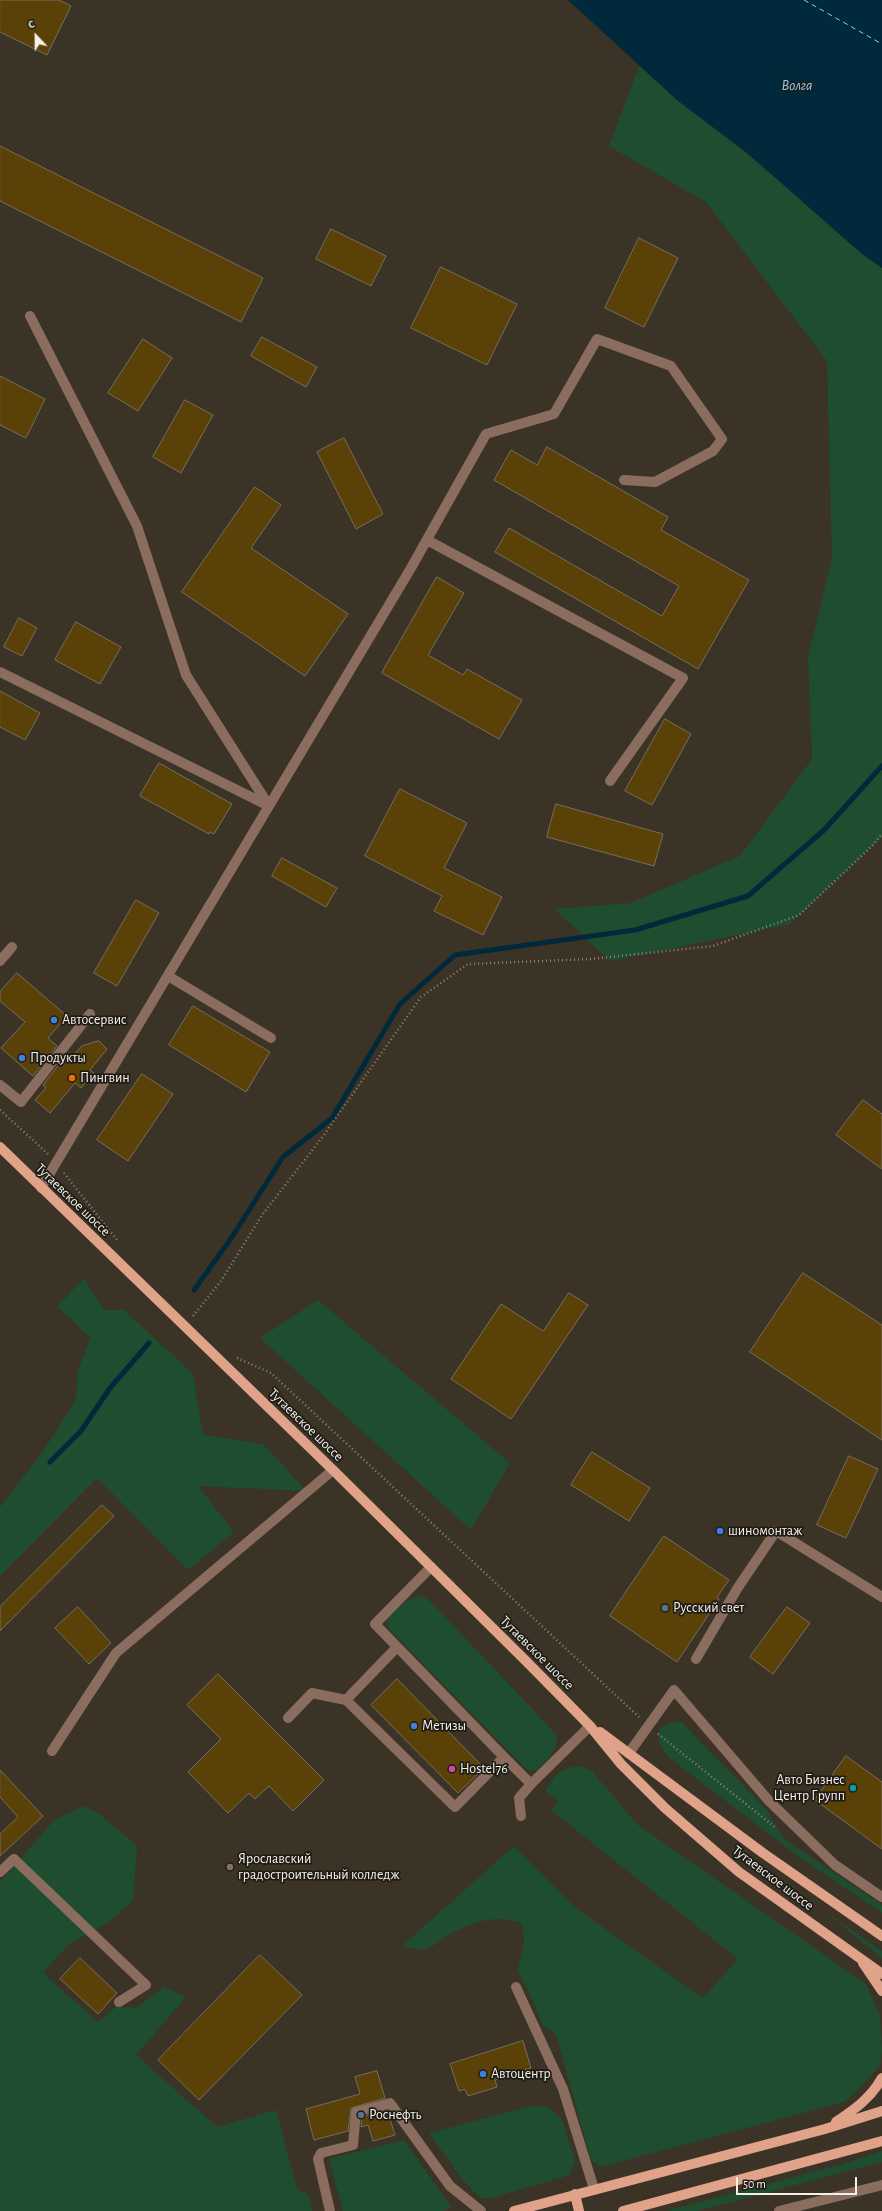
<!DOCTYPE html>
<meta charset="utf-8">
<style>
body{margin:0}
#map{position:relative;width:882px;height:2211px;overflow:hidden;background:#3b3426;font-family:"Alegreya Sans",sans-serif}
canvas{display:block}
.north{position:absolute;left:16px;top:16px;width:40px;height:40px;-webkit-text-stroke:3px #1f1c16;paint-order:stroke;rotate:338deg;font-size:11px;font-weight:700;line-height:16px;text-align:center;color:#f5f0e8}
.north::after{content:'';display:block;margin:auto;width:14px;height:18px;background:#f5f0e8;clip-path:polygon(50% 0,100% 100%,50% 72%,0 100%)}
.scale{position:absolute;left:736px;top:2177px;width:121px;height:18px;box-sizing:border-box;border:2px solid #f5f0e8;border-top:0;padding-left:5px;font-size:12px;line-height:14px;white-space:nowrap;color:#f5f0e8;-webkit-text-stroke:3px #1f1c16;paint-order:stroke}
</style>
<div id="map">
<canvas width="882" height="2211"></canvas>
<div class="north">С</div>
<div class="scale">50 m</div>
</div>
<script>
const ctx = document.querySelector('canvas').getContext('2d');
ctx.lineJoin = 'round';
function fill(path, color) {
  ctx.fillStyle = color;
  ctx.fill(path, 'evenodd');
}
function stroke(path, color, width, dash) {
  ctx.strokeStyle = color;
  ctx.lineWidth = width;
  ctx.lineCap = dash ? 'butt' : 'round';
  ctx.setLineDash(dash || []);
  ctx.stroke(path);
}
function write(font, color, halo, rows, align = 'center') {
  ctx.font = font + ' "Alegreya Sans",sans-serif';
  ctx.lineWidth = 3.5;
  ctx.setLineDash([]);
  ctx.textBaseline = 'middle';
  ctx.strokeStyle = halo;
  ctx.fillStyle = color;
  for (const [text, x, y, turn = 0] of rows) {
    ctx.save();
    ctx.translate(x, y);
    ctx.rotate((+turn || 0) * Math.PI / 180);
    ctx.textAlign = isNaN(turn) ? turn : align;
    if (halo) ctx.strokeText(text, 0, 0);
    ctx.fillText(text, 0, 0);
    ctx.restore();
  }
}
fill(new Path2D(`
 M639 66C685 107 735 143 782 183 816 211 846 243 882 268V837L790 924 610 961 555 909 631 903 740 856 812 759 808 657 832 558 827 361 706 202 609 146Z
 M84 1278 104 1310H124L193 1374 203 1435 263 1444 307 1491 198 1486 234 1532 188 1570 97 1478 0 1576V1507L44 1450 76 1400 78 1372 90 1337 57 1307Z
 M318 1300 510 1463 471 1530 260 1338Z
 M420 1596 428 1599 557 1735C557 1753 547 1759 535 1771L527 1770 389 1629 387 1620C393 1610 409 1597 420 1596Z
 M674 1722H682L689 1730 765 1808 785 1840 882 1905V1913L799 1857 671 1759C662 1749 656 1742 660 1728Z
 M578 1766 591 1770 638 1825 866 1984 880 2015 882 2051 880 2065 855 2093 844 2102 600 2167 591 2160 556 2034 543 2026 529 1992 518 1971 524 1940 522 1923C515 1922 508 1919 501 1919 487 1918 467 1925 456 1931 431 1943 435 1955 402 1946L514 1846 577 1909 703 1998 738 1959 551 1810 559 1801 545 1791C554 1776 560 1768 578 1766Z
 M84 1806 101 1815 137 1846 133 1901 108 1923 69 1944 43 1973 98 2022 116 2007 136 2008 164 1987 186 1997 136 2055 217 2127 276 2110 297 2188 309 2196 312 2211H0V1882L55 1819Z
 M827 1913 882 1951V1958L879 1956Z
 M532 2106 548 2107 562 2120 575 2161 570 2175 491 2198H480L461 2178 429 2133Z
 M404 2140 452 2208 443 2211H343L329 2159Z
 M882 2151V2162L698 2211H666L843 2164Z`), '#1e4d30');
fill(new Path2D(`
 M568 0H882V268L862 254 747 153 678 101Z`), '#00293c');
stroke(new Path2D(`
 M194 1290 230 1240 283 1157 332 1118 400 1004 455 955 635 930 748 896 824 830 882 766
 M50 1462 81 1431 110 1388 149 1343`), '#00293c', 5);
stroke(new Path2D(`
 M804 0 882 44`), '#7fd0fc', 1, [5, 4]);
const building = new Path2D(`
 M0 0H59L71 6 47 55 0 32Z
 M0 146 263 278 241 322 0 201Z
 M331 229 386 256 371 286 316 259Z
 M639 238 678 258 644 327 605 308Z
 M441 267 517 304 487 365 411 328Z
 M262 337 317 367 306 387 251 356Z
 M143 339 172 358 138 411 108 393Z
 M0 376 45 399 26 438 0 425Z
 M185 400 213 415 181 473 153 457Z
 M344 438 383 514 356 529 317 452Z
 M547 447 668 517 661 530 749 580 698 669 495 552 509 528 662 616 679 586 494 480 511 450 537 465Z
 M255 487 281 505 251 548 348 614 305 676 182 592Z
 M437 577 464 593 428 655 463 675 467 669 522 700 499 739 382 673Z
 M19 618 37 628 22 656 4 647Z
 M76 622 121 647 100 684 55 660Z
 M0 691 40 713 25 740 0 727Z
 M665 719 691 734 652 805 625 791Z
 M159 763 232 804 214 834 210 832 209 834 140 796Z
 M400 789 467 823 444 868 502 897 483 935 434 911 442 896 365 856Z
 M556 804 663 834 654 866 547 837Z
 M282 858 337 888 326 907 272 876Z
 M136 900 159 913 117 986 94 973Z
 M17 973 67 1016 48 1038 57 1046 33 1076 1 1048 25 1022 0 1001V992Z
 M193 1006 270 1052 246 1092 169 1045Z
 M99 1041 107 1049 90 1070 94 1073 81 1088 75 1083 50 1113 35 1100 46 1088 43 1085 67 1054 71 1058 82 1046Z
 M142 1074 173 1094 128 1161 97 1140Z
 M863 1100 882 1114V1169L836 1135Z
 M803 1273 882 1325V1440L750 1352Z
 M569 1293 588 1305 511 1419 451 1379 501 1304 543 1331Z
 M592 1452 650 1488 629 1521 571 1485Z
 M849 1456 878 1469 846 1538 817 1525Z
 M102 1505 114 1516 0 1631V1607Z
 M664 1536 729 1580 717 1597 719 1599 677 1662 610 1616Z
 M78 1607 111 1643 89 1664 55 1628Z
 M787 1607 810 1623 773 1674 750 1657Z
 M218 1674 324 1780 293 1811 269 1786 255 1799 249 1793 228 1813 188 1772 221 1739 187 1705Z
 M397 1679 484 1768 458 1793 371 1705Z
 M846 1756 882 1782V1849L815 1800Z
 M0 1770 43 1816 0 1856V1834L18 1817 0 1797Z
 M260 1955 302 1995 199 2100 158 2060Z
 M80 1958 117 1993 98 2014 60 1979Z
 M523 2041 531 2068 495 2080 497 2087 468 2096 465 2089 459 2091 450 2064Z
 M377 2071 385 2098 351 2108 348 2131 314 2140 306 2109 360 2094 355 2077Z
 M387 2110 395 2135 373 2141 368 2125 361 2127 362 2117Z`);
fill(building, '#594107');
stroke(building, '#766e5f', 1);
stroke(new Path2D(`
 M0 1110 48 1154
 M64 1173 117 1240
 M193 1316 221 1281 262 1215 321 1139 421 997 468 964 591 959 713 946 799 915 872 846 882 834
 M237 1358 271 1373 639 1717
 M658 1734 776 1828`), '#8a8478', 2.5, [1, 3]);
stroke(new Path2D(`
 M30 316 137 526 186 675 269 806
 M427 540 683 678 610 781
 M0 672 269 806
 M0 961 12 947
 M168 976 271 1038
 M0 1085 21 1102 90 1014
 M41 1188 411 568 486 434 554 414 597 339 671 366 722 439 713 451 655 482 624 480
 M696 1659 737 1589 776 1531 882 1597
 M346 1700 455 1807 504 1757 375 1624 431 1567
 M288 1718 312 1693 346 1700 397 1647
 M52 1751 116 1653 333 1470
 M629 1753 674 1690 769 1801 835 1865 882 1897
 M504 1757 531 1784 590 1726
 M521 1816 519 1798 531 1784
 M0 1872 14 1859 146 1985 119 2002
 M516 1987 563 2089 594 2189
 M330 2211 318 2159 321 2153 353 2145 356 2112 390 2103 450 2186 481 2211
 M779 2211 882 2185`), '#8b6d60', 10);
stroke(new Path2D(`
 M0 1147 333 1470 526 1661 590 1726 621 1764 665 1808 739 1872 882 1974
 M600 1732 763 1853 882 1936
 M863 1963 882 1991
 M836 2122C855 2109 871 2098 882 2078
 M575 2194 579 2211
 M514 2211 825 2129 882 2111
 M623 2211 882 2141`), '#e0a389', 10);
for (const [x, y, r, color] of [
 [54,1020,4,"#3f7fe0"],
 [22,1058,4,"#3f7fe0"],
 [72,1078,4,"#e8710a"],
 [720,1531,4,"#3f7fe0"],
 [665,1608,4,"#5c6f8a"],
 [414,1726,4,"#3f7fe0"],
 [452,1769,4,"#d1479c"],
 [853,1788,4,"#0f9aa8"],
 [230,1867,4,"#8d6e63"],
 [483,2074,4,"#3f7fe0"],
 [361,2115,4,"#5c6f8a"]
]) {
  const dot = new Path2D();
  dot.arc(x, y, r, 0, 2 * Math.PI);
  ctx.fillStyle = color;
  ctx.fill(dot);
  stroke(dot, '#1f1c16', 1.5);
}
write('14px', '#f5f0e8', '#1f1c16', [
 ["Автосервис",62,1020],
 ["Продукты",30,1058],
 ["Пингвин",80,1078],
 ["шиномонтаж",728,1531],
 ["Русский свет",673,1608],
 ["Метизы",422,1726],
 ["Hostel76",460,1769],
 ["Авто Бизнес",845,1780,"right"],
 ["Центр Групп",845,1796,"right"],
 ["Ярославский",238,1859],
 ["градостроительный колледж",238,1875],
 ["Автоцентр",491,2074],
 ["Роснефть",369,2115]
], 'left');
write('14px', '#f5f0e8', '#1f1c16', [
 ["Тутаевское шоссе",73,1200,44],
 ["Тутаевское шоссе",306,1425,44],
 ["Тутаевское шоссе",537,1653,45],
 ["Тутаевское шоссе",773,1878,37]
]);
write('italic 15px', '#7fd0fc', '#1f1c16', [
 ["Волга",797,85]
]);
</script>
